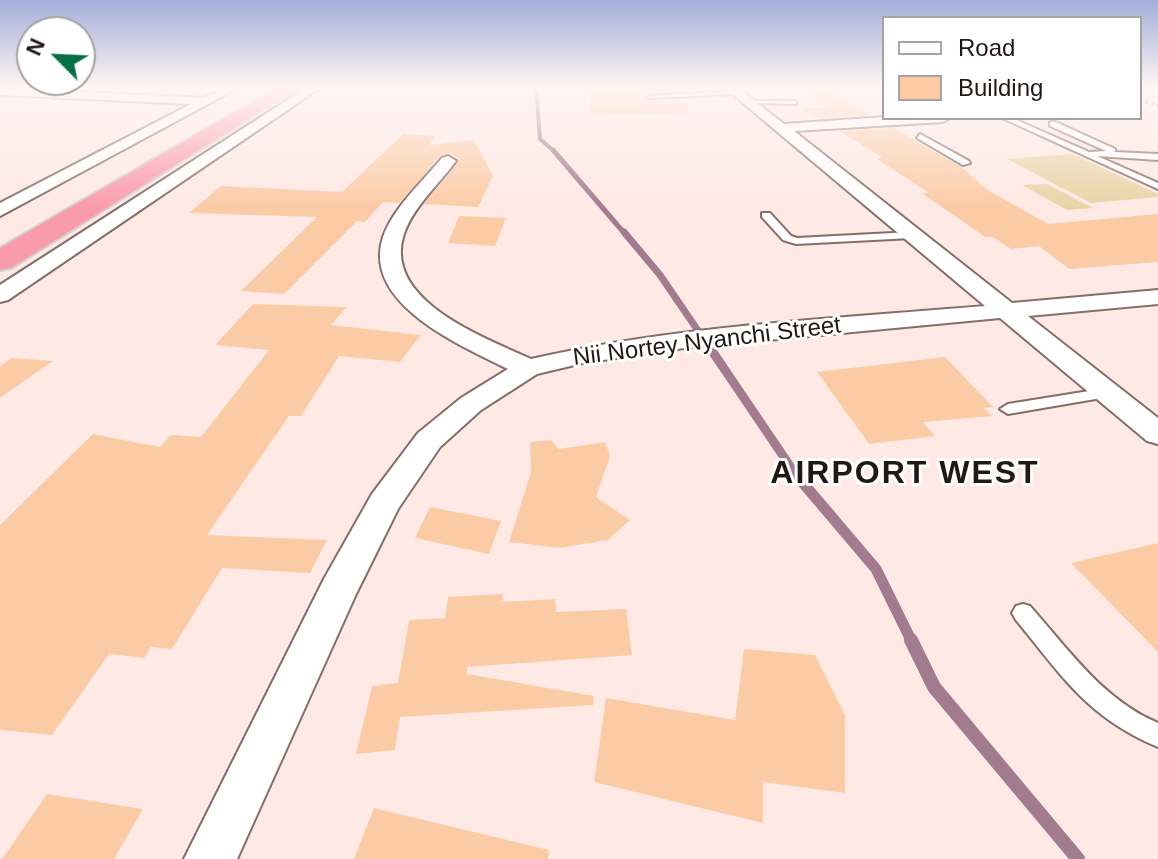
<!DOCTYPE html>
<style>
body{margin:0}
#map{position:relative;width:1158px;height:859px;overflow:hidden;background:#fee9e4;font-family:Arial,sans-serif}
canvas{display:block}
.legend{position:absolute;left:882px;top:16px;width:260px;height:104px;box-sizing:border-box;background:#fff;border:2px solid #a6a3a2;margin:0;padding:10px 14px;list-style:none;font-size:24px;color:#211816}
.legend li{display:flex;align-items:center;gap:16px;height:40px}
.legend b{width:40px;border:2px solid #a6a3a2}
.north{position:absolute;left:16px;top:16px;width:80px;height:80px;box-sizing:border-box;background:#fff;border:2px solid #a6a3a2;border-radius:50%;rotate:294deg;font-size:22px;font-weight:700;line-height:32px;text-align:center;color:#211816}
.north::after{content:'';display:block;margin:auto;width:28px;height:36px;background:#077047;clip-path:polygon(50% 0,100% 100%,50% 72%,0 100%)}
</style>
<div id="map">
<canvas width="1158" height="859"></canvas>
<ul class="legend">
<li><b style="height:10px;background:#fff"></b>Road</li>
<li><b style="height:22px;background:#fbcba6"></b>Building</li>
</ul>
<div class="north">N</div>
</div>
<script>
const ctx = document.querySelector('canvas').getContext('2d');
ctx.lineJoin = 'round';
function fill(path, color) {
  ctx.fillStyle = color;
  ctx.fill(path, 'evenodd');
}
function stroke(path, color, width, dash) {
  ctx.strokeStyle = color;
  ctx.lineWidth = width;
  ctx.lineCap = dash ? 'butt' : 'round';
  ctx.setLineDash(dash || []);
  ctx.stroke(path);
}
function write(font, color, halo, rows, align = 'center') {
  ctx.font = font + ' Arial,sans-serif';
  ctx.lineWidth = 6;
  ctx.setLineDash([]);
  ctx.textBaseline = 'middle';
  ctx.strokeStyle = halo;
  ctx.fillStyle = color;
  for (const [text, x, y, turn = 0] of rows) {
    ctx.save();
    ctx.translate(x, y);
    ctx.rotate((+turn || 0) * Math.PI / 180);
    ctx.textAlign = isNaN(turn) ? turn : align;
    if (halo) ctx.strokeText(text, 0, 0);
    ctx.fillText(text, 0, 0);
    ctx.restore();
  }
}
fill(new Path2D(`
 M1072 154 1158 194V197L1091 203 1007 159Z
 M1047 184 1093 208 1067 210 1022 185Z`), '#ead3a6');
stroke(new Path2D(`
 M536 88 540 139 555 152`), '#a27b8f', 4);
stroke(new Path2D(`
 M553 150 625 234`), '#a27b8f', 5);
stroke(new Path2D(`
 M624 232 660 275 703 338`), '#a27b8f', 7);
stroke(new Path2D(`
 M702 336 794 472`), '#a27b8f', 9);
stroke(new Path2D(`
 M792 470 876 569 912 642`), '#a27b8f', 11);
stroke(new Path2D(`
 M911 640 934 687 1078 859`), '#a27b8f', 14);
fill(new Path2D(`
 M589 88H671L674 92 647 93 644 96 650 101 680 100 691 113 592 115Z
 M803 88H824L871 115 818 119 802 108H823Z
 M893 128 963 168 986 189 1048 224 1158 214V262L1069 269 1039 246 1011 249 993 237H985L922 193H929L877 159 882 157 839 131Z
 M403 134 435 136 429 145 474 140 493 176 478 207 424 204 458 163V158L450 153 441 155 399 203 383 202 365 222 357 221 284 294 241 291 317 217 189 213 221 186 342 192Z
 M459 216 506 218 495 246 448 243Z
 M253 304 347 307 331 325 421 335 400 362 339 356 301 416H289L207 535 327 540 310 573 222 568 172 649 151 647 144 658 109 654 52 735 0 730V525L93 434 160 447 171 435 201 437 269 350 215 345Z
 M945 357 993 407 983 408 992 416 923 422 935 436 869 444 817 372Z
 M12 358 53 361 0 398V366Z
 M551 440 558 449 605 442 610 456 596 497 630 520 608 540 559 548 509 542 531 472 530 442Z
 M430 507 501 521 489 554 415 538Z
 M1158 543V652L1071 563Z
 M503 594 502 602 555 599 556 612 626 609 632 655 467 667V674L594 696 593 705 400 717 395 750 356 754 372 686 398 683 409 620 445 618 448 597Z
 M744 649 815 655 845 715V793L763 782V823L594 782 606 698 735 720Z
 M47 794 143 809 114 859H2Z
 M374 808 549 850 548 859H354Z`), '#fbcba6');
const lane = new Path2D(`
 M737 91 739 94 650 98 647 96Z
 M795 101 797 104 747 103 750 101Z
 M1002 118H1012L1089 152 1106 151 1050 126V122H1056L1115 149V152L1158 154V160L1097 156 1158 183V189Z
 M920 134 969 161 970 163 963 165 917 138Z
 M762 213H770L791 236 797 238 912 232 917 235 912 238 796 244 783 240 762 217Z
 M1108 388 1115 393 1113 396 1008 414 1000 409 1008 404Z
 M1023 604 1030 606C1068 649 1103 700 1158 723V747C1088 718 1062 676 1016 620L1012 613 1016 606Z`);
const street = new Path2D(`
 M0 88 204 98 224 88H238L0 216V203L191 104 0 95Z
 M306 88H320L8 300 0 302V285Z
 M725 88H738L784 124 884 117 950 118 943 122 794 131 1012 303 1158 290V304L1028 316 1158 418V444L1147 441 1000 318 684 348 583 363 537 374 481 410 440 447 398 509 356 594 237 859H184L324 579 372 494 418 433 461 398 508 369C462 346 361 304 383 237 393 208 423 181 442 158L448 156 456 161C439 184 411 209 403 237 385 302 486 338 531 359 679 325 833 319 985 306Z`);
const highway = new Path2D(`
 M277 88H298L11 268 0 270V248Z`);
stroke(lane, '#846e68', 4);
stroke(street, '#846e68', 4);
stroke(highway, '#d3d1d0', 4);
fill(lane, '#fff');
fill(street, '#fff');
fill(highway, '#fa9bab');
stroke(new Path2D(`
 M1140 100 1158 106`), '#7c6e6a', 3, [2, 4]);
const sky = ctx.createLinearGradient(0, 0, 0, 208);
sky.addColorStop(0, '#a2aed9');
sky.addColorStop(0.42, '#fff5f3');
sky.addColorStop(1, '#fff5f300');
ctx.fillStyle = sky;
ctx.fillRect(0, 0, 1158, 208);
write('24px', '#211816', '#fff', [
 ["Nii Nortey Nyanchi Street",707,342,-7]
]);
ctx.letterSpacing = '2px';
write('bold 32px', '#211816', '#fff', [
 ["AIRPORT WEST",905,474]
]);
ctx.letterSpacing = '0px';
</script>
